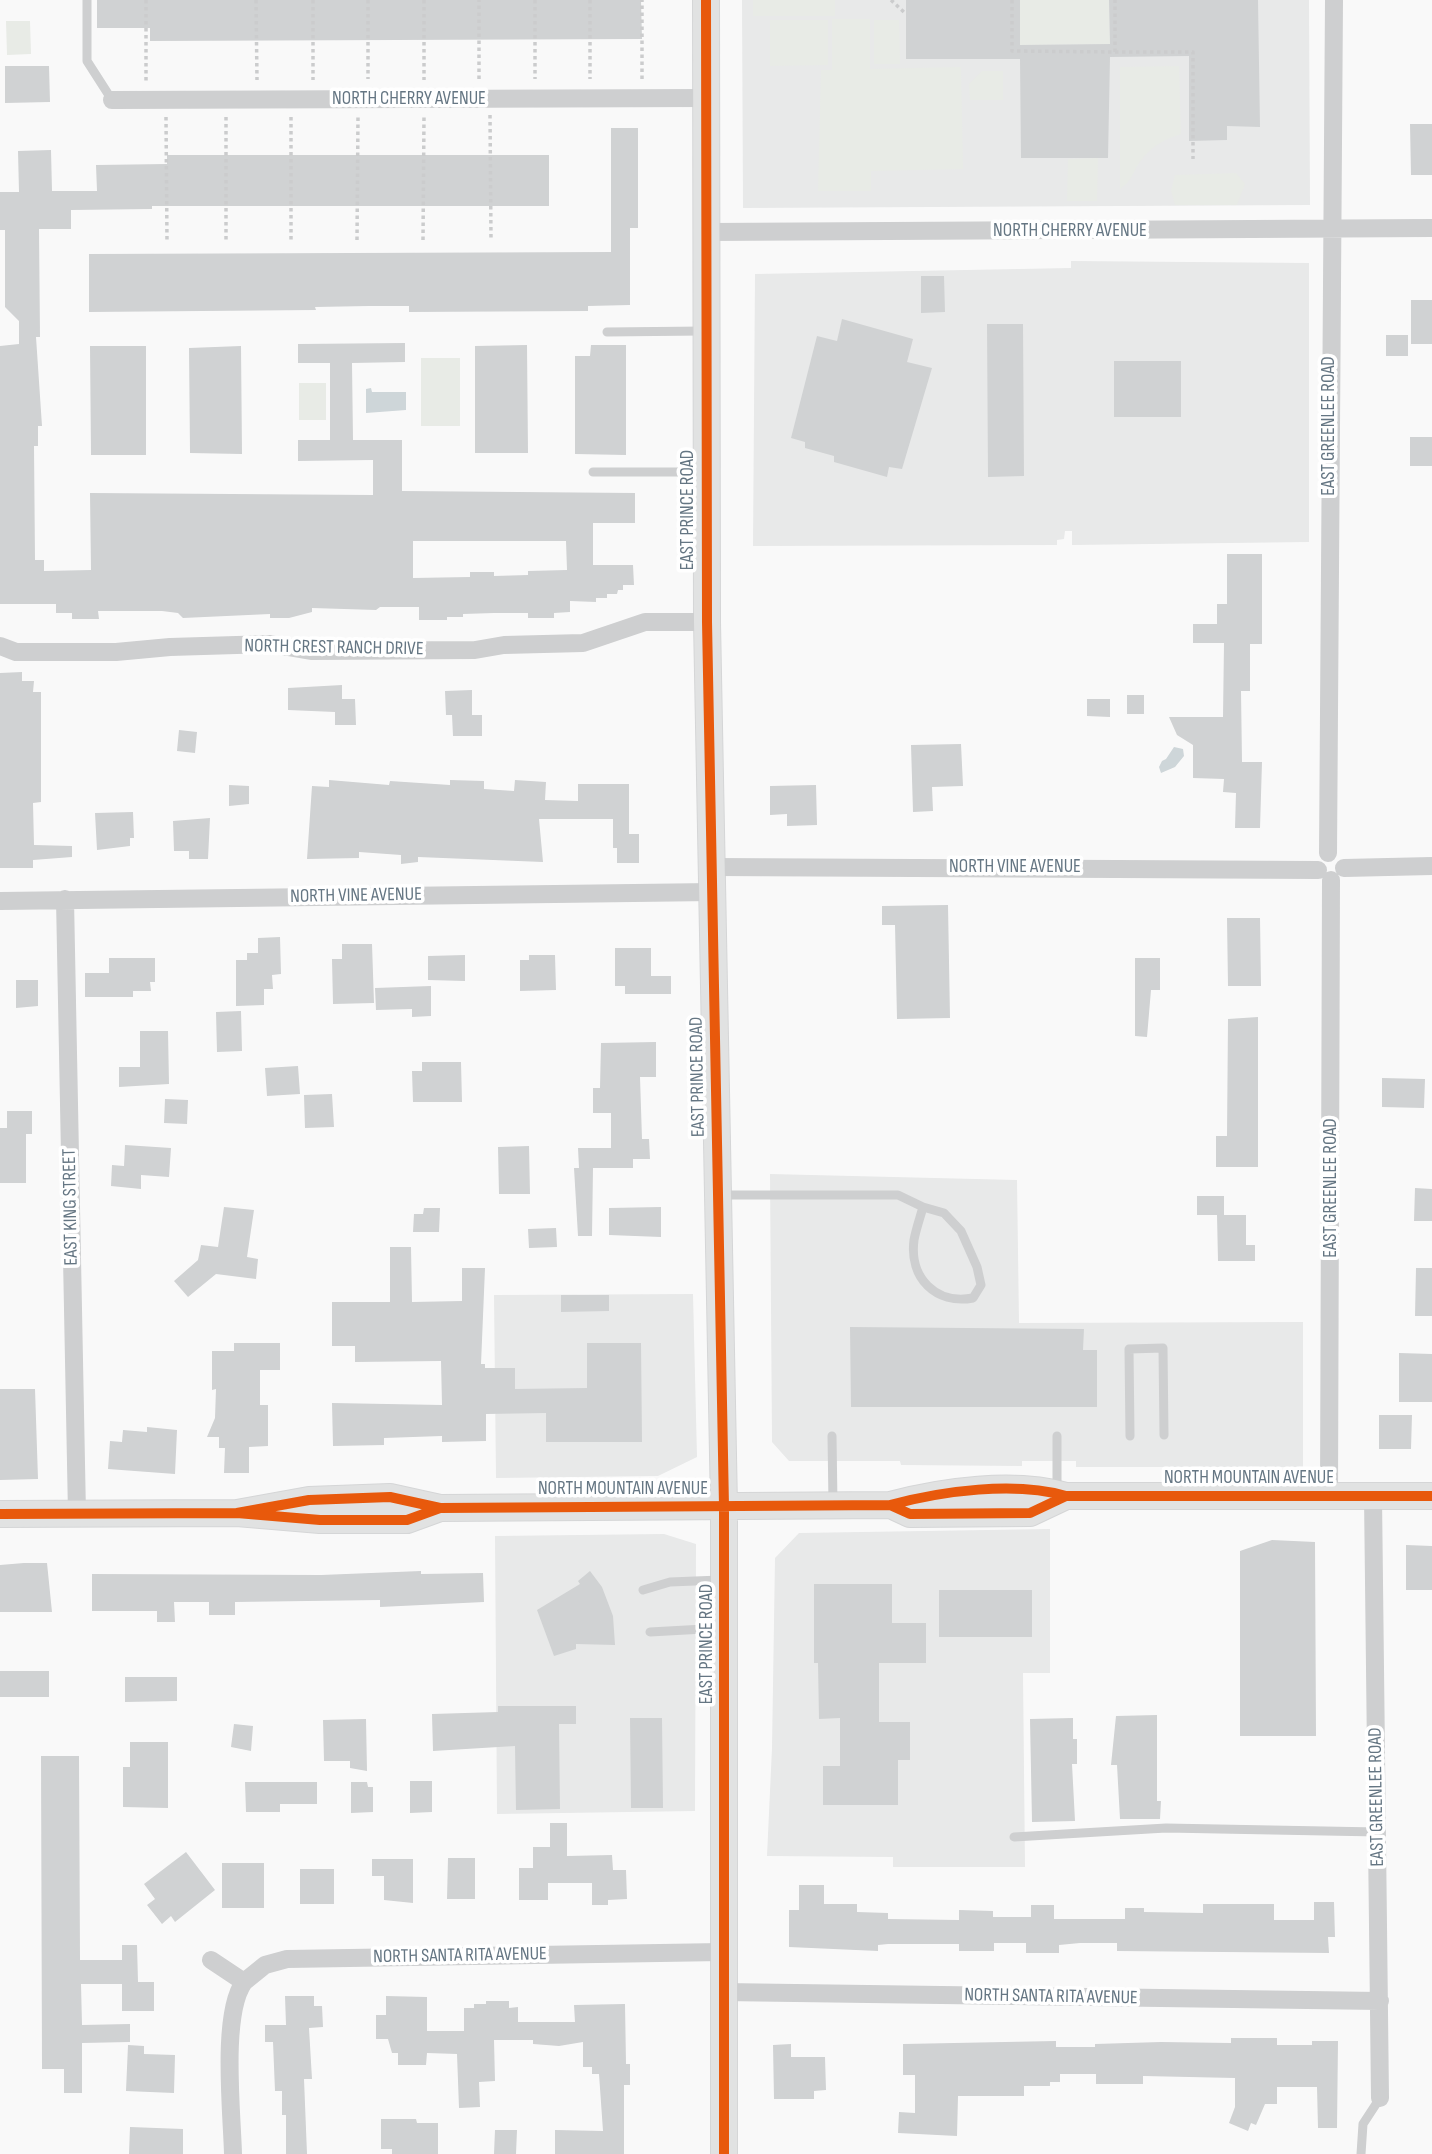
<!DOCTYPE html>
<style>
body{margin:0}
canvas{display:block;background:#f9f9f9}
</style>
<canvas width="1432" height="2154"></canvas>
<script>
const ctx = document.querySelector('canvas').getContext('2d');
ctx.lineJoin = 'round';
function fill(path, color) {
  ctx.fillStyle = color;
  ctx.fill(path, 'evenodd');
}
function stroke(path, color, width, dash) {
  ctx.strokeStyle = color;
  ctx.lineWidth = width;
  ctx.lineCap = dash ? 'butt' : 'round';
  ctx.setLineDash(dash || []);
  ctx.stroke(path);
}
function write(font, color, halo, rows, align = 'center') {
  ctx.font = font + ' "Sofia Sans Condensed",sans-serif';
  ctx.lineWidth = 7;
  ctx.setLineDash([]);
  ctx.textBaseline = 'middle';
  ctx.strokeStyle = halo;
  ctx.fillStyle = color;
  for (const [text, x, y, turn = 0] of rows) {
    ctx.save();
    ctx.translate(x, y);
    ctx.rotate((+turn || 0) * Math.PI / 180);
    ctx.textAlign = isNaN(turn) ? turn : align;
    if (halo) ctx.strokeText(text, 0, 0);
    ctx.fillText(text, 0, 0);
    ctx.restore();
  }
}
fill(new Path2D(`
 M742 0H1309L1310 205 743 208Z
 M1071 261 1309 263V542L1072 545V531H1065L1064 539 1057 540V545L753 546 755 274 1071 268Z
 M770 1174 1017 1180 1019 1323 1303 1322V1467H1076V1461H1022V1466L901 1465 900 1461H789L772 1442Z
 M693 1294 697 1457 658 1476 496 1478 494 1295Z
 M1050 1529V1673H1023L1025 1867H893V1857L767 1856 772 1748 775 1558 799 1533Z
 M664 1534 696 1544 695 1811 497 1814 495 1536Z`), '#e8e9e9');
fill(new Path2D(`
 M753 0H835V16H753Z
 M1020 0H1109L1110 44 1020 45Z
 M832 19H870V69L961 67 963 169 871 171V191H818L821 70H832Z
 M770 20H828V65L770 66Z
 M874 20H899L900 64H874Z
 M6 21H30L31 54 7 55Z
 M1179 66 1181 134C1166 139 1153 145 1143 158 1133 169 1134 180 1120 189V67Z
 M982 71H1003V100H970L969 84Z
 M1098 158 1097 201H1067L1068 159Z
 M1236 173 1245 184 1237 205H1175L1171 191 1175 175Z
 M421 358H460V426H421Z
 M299 383H326V420H299Z`), '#e8ebe6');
fill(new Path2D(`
 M371 388 372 392H406V410L366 413V389Z
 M1174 747 1183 749 1184 756 1175 767 1161 773 1159 767 1162 761 1166 759Z`), '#ced6d9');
fill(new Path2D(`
 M97 0H641L642 39 150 41V28H97Z
 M906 0H1020V45L1110 44 1109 0H1258L1260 127 1227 126V140L1189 141V56L1110 57 1108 158H1021L1020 59H906Z
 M5 66H49L50 102 5 103Z
 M1410 124H1432V175H1411Z
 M611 128H638V228H630V305L588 306V311L409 312V306H369L315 307 316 310 89 312V254L611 252Z
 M51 150 52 191H97L96 165 167 164V155H549V206H152V209L71 210V229H39L40 337H36L42 426H38V446H34L35 560H44V571L91 570 90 493 373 495V460L298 461V440H330V363H298V344L405 343V362L352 363 353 440H402V491L635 493V523H593V565H633L634 585H623V590H618L617 594H607V598H596V602L570 601V612L554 613V618H528V613H494L463 614V617H447V620H419V607H380L376 610 312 608V612L289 618H270V614L183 618 178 613 162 611H98L99 619H72V613H56V604H0V346L19 344V321L5 307V230H0V192H19L18 151ZM413 541H566L567 570 528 571V575L494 576V572H470V577L413 578Z
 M921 276H944L945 312 921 313Z
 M1411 300H1432V344H1411Z
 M842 319 913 339 907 362 932 368 902 469 889 467 887 477 834 462V456L805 448V442L791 438 817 336 837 341Z
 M987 324H1023L1024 476 988 477Z
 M1386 335H1408V356H1386Z
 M527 345 528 453H475V346Z
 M591 345H626V455L575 454V356H590Z
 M90 346H146V455H91Z
 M241 346 242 454 190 453 189 348Z
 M1114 361H1181V417H1114Z
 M1410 437H1432V466H1410Z
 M1227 554H1262V644H1250V691H1241L1242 762H1262L1260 828H1235L1236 793 1223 792 1224 779 1193 778V745L1177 735 1169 717H1223L1224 643H1193V624H1217V604H1227Z
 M22 672V681H34L33 692H41V802L33 803 34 845 72 846V857L33 860V868H0V673Z
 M342 685V699H355L356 725H335V712L288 710V688Z
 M472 690V715H482V736H453L452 715H446L445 691Z
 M1127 695H1144V714H1127Z
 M1087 699H1110V717L1087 716Z
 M179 730 197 732 195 753 177 751Z
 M961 744 963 786 932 787 933 811 913 812 911 745Z
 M329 780 389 785 390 781 450 785V780L484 781V789L514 791 515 780 546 782 545 800 578 801V784H629V834H639V863H617V848H613V819H539L543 862 418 857V862L401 864V855L359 852V858L307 859 312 786 329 787Z
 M229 785 249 786V804L229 806Z
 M816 785 817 825 787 826V814L770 815V786Z
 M133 812 134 838H130V846L97 850 95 813Z
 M210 818 208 859H189V851H174L173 821Z
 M948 905 950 1018 897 1019 895 925H882V906Z
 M1227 918H1260L1261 986H1228Z
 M280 937 281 974 272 975 273 989H264V1005L236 1006V960H247V953H258V938Z
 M342 944H372L374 1003 333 1004 332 959H342Z
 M615 948H651V976H671V994H625V986H615Z
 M465 955V981L428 980V956Z
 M529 955H555L556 990 520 991V960H529Z
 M109 958H155V982H150L151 991H133V997H85V973H109Z
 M1135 958H1160V990H1151L1147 1037 1135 1036Z
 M16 980H38V1006L16 1008Z
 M431 986V1016L412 1017V1009L376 1010 375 988Z
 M241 1011 242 1051 217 1052 216 1012Z
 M1258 1017V1167H1216V1136H1227L1228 1019Z
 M140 1031H168L169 1084 119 1087V1067H140Z
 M656 1042V1077H640L642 1139H649L650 1159H633V1168H579L578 1148H611V1113H593V1088H600L601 1043Z
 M422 1062H461L462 1102H413L412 1071H422Z
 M298 1066 300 1094 267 1096 265 1068Z
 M1382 1078 1425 1079 1424 1108 1382 1107Z
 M332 1094 334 1127 305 1128 304 1095Z
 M165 1099 188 1100 187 1124 164 1123Z
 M7 1111H32V1134H26V1183H0V1128H7Z
 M125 1145 171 1148 169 1177 141 1175V1189L111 1186 112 1165 124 1166Z
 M529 1146 530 1194H499L498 1147Z
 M574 1168H593L592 1236H578Z
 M1415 1188 1432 1189V1221H1414Z
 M1197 1196H1224V1215H1197Z
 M224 1207 254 1210 247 1257 258 1259 256 1279 216 1274 188 1297 174 1281 198 1260 201 1245 218 1247Z
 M661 1207V1237L609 1235V1208Z
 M424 1208H440L439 1232H413L414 1214H423Z
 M1217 1215H1246V1245H1255V1261H1218Z
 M556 1228 557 1247 529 1248 528 1229Z
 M390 1247H411L412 1302 462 1301V1268H485L481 1364H485V1368H515V1389L587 1388V1343H641L642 1442H546V1413L486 1414V1441L442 1442V1436L384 1438V1445L333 1446 332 1403 442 1405 441 1361 355 1362V1346H332V1302H390Z
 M1416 1268H1432V1316H1415Z
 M561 1295H609V1311L561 1312Z
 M850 1327 1084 1329 1083 1350H1097V1407H851Z
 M234 1343H280V1370H260V1405H268V1446L249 1447V1473H224L225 1448H219V1437H207L215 1418 216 1389 212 1390V1351H234Z
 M1399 1353 1432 1354V1402H1399Z
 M0 1389H35L38 1479 0 1480Z
 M1379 1415H1412L1411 1449H1379Z
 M147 1427 177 1430 175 1474 108 1469 110 1441 122 1442 123 1430 147 1432Z
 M1272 1540 1315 1542 1316 1736H1240V1551Z
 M1406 1545 1432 1546V1590H1406Z
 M24 1563H47L52 1612H0V1565Z
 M421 1571V1574L483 1573 484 1602 380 1607V1600L235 1602V1615H209V1602H174L175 1622H157V1611H92V1574L321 1575Z
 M590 1571 602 1587 613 1616 615 1645 576 1644V1649L554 1656 537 1610 580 1584 578 1581Z
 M814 1584H892V1623H926V1663H879V1722H910V1760H898V1805H823V1766H840V1718L819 1719 818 1663H814Z
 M939 1590H1032V1637H939Z
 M0 1671H49V1697H0Z
 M125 1677H177V1701L125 1702Z
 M498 1706H576V1724H559L560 1809 516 1810 515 1746 433 1751 432 1714 498 1712Z
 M1157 1715V1801H1161L1160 1819H1120L1117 1765H1111L1116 1716Z
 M630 1718H662L663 1808H631Z
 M1073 1718V1739H1077V1764H1072L1075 1821 1032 1822 1030 1719Z
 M366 1719 367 1771 350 1768V1761H324L323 1720Z
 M234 1724 253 1726 251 1751 231 1747Z
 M130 1742H168V1808L123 1807V1767H130Z
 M41 1756H79L80 1960H122V1945H137L138 1982H154V2011H122V1984H81L82 2025 130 2024V2042L82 2043V2093H64V2069H42Z
 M410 1781H432V1812L410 1813Z
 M245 1782H317V1804H280V1812H246Z
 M351 1782H367L368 1787H373V1812L351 1813Z
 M550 1823H567V1856L612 1855 613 1870H626L627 1899 608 1900V1905H592V1883H548V1900H519V1868H533V1847H550Z
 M186 1852 215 1890 175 1922 171 1916 162 1924 147 1905 155 1899 144 1884Z
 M448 1858H475V1899H447Z
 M372 1859H413V1903L384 1900V1876H372Z
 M222 1863H264V1908H222Z
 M300 1869H334V1904H300Z
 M799 1885H824V1904H857V1912L888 1913V1919L959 1920V1910L993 1911V1917H1031V1905H1054V1919H1125V1908H1144V1912L1203 1913V1904H1274V1920H1314V1902H1334L1335 1937H1328L1329 1953 1117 1951V1943H1080L1059 1945V1953H1026V1943H994V1951H959V1944H888L878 1945V1951L789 1947V1910H799Z
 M285 1996H314V2006H322L323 2027 309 2028 312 2079H304L307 2154H286V2115H282V2091H275L273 2042H265V2025H286Z
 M386 1996 427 1997V2031H464V2008H474V2004H486V2001H509V2008L518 2007V2022H575L574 2005 625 2004 626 2064H630V2085H624V2154H555V2130L603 2131 599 2074H592V2067H583V2042L559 2046 533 2044V2040H494L495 2081 479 2082 480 2107 459 2108 457 2054 427 2053 426 2065H398V2053H392L388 2039H376V2015H386Z
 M1231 2038H1277V2045H1312V2041H1338L1337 2128H1318L1317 2087H1277V2104H1265L1256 2125 1251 2123 1248 2131 1229 2123 1235 2107V2078L1143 2076V2084H1096V2074H1060V2082H1050V2086H1024V2096H958L957 2136 898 2133 899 2112 915 2113V2075H903V2044L1056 2041V2047H1095V2044L1161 2042 1231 2043Z
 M791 2044V2057H825L826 2090 814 2091V2099H774L773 2045Z
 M128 2045 144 2046V2054L175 2055 174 2093 126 2091Z
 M381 2119H416L417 2123H438V2154H392V2149H381Z
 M130 2127 183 2129V2154H129Z
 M495 2130H517L516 2154H494Z`), '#d0d2d3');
const secondary = new Path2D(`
 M706 0 707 622 724 1506V2154
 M895 1507 910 1514 1030 1513 1066 1496
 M237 1513 309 1500 390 1497 440 1508 890 1505C942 1491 1015 1481 1066 1496H1432
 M0 1514 237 1513 320 1520H407L440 1508`);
stroke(secondary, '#d5d6d7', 28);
stroke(new Path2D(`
 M146 0V83
 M256 0 257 80
 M313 0V80
 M368 0V79
 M424 0V80
 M535 0V79
 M590 0V79
 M891 0 906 14
 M1012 0V51L1115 52V0
 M1115 52H1193V159
 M479 79V0
 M642 79V0
 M490 115 491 239
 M166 117 167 241
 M226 117V241
 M291 117V240
 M357 240 358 116
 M423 240 424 116`), '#cbcccd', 3.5, [3.5, 3.5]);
stroke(new Path2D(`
 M87 0V61L112 100
 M607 332 703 331
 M593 472H703
 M722 1195H898L923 1207 944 1213 961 1231 977 1267 981 1285 973 1298C936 1305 909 1278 914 1240 916 1229 920 1218 923 1207
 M832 1436 833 1503
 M1057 1436V1492
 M1130 1436 1129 1349 1163 1348 1164 1435
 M643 1590 670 1582 720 1580
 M650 1632 722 1628
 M1014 1837 1166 1828 1378 1832
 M1361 2154 1363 2124 1380 2098`), '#cecfd0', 9);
stroke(new Path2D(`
 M112 100 707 98
 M707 232 1432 228
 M0 646 16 652H116L170 647 270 644 311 651 475 650 504 645 583 643 645 622H707
 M1328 853 1334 0
 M712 867 1318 870
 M1344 868 1432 866
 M65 899 77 1514
 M0 901 713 892
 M1329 1496 1331 880
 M1373 1496 1380 2098
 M211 1960 244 1982 265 1965 287 1959 722 1952
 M722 1992 1380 2001
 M233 2154C232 2113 221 2014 244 1982`), '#cecfd0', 18);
stroke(secondary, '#e1e2e2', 26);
stroke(new Path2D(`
 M706 0 707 622 724 1506V2154
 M890 1505 910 1514 1030 1513 1066 1496
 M237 1513 309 1500 390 1497 440 1508 890 1505C942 1491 1015 1481 1066 1496H1432
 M0 1514 237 1513 320 1520H407L440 1508`), '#e8590c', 10);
write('19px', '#657683', '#fff', [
 ["NORTH CHERRY AVENUE",409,99],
 ["NORTH CHERRY AVENUE",1070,231],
 ["EAST GREENLEE ROAD",1329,426,-90],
 ["EAST PRINCE ROAD",688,510,-90],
 ["NORTH CREST RANCH DRIVE",334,648,1],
 ["NORTH VINE AVENUE",1015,867],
 ["NORTH VINE AVENUE",356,896,-1],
 ["EAST PRINCE ROAD",698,1077,-91],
 ["EAST GREENLEE ROAD",1331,1188,-90],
 ["EAST KING STREET",71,1207,-91],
 ["NORTH MOUNTAIN AVENUE",1249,1478],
 ["NORTH MOUNTAIN AVENUE",623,1489],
 ["EAST PRINCE ROAD",707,1644,-90],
 ["EAST GREENLEE ROAD",1377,1797,-91],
 ["NORTH SANTA RITA AVENUE",460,1956,-1],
 ["NORTH SANTA RITA AVENUE",1051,1997,1]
]);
</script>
